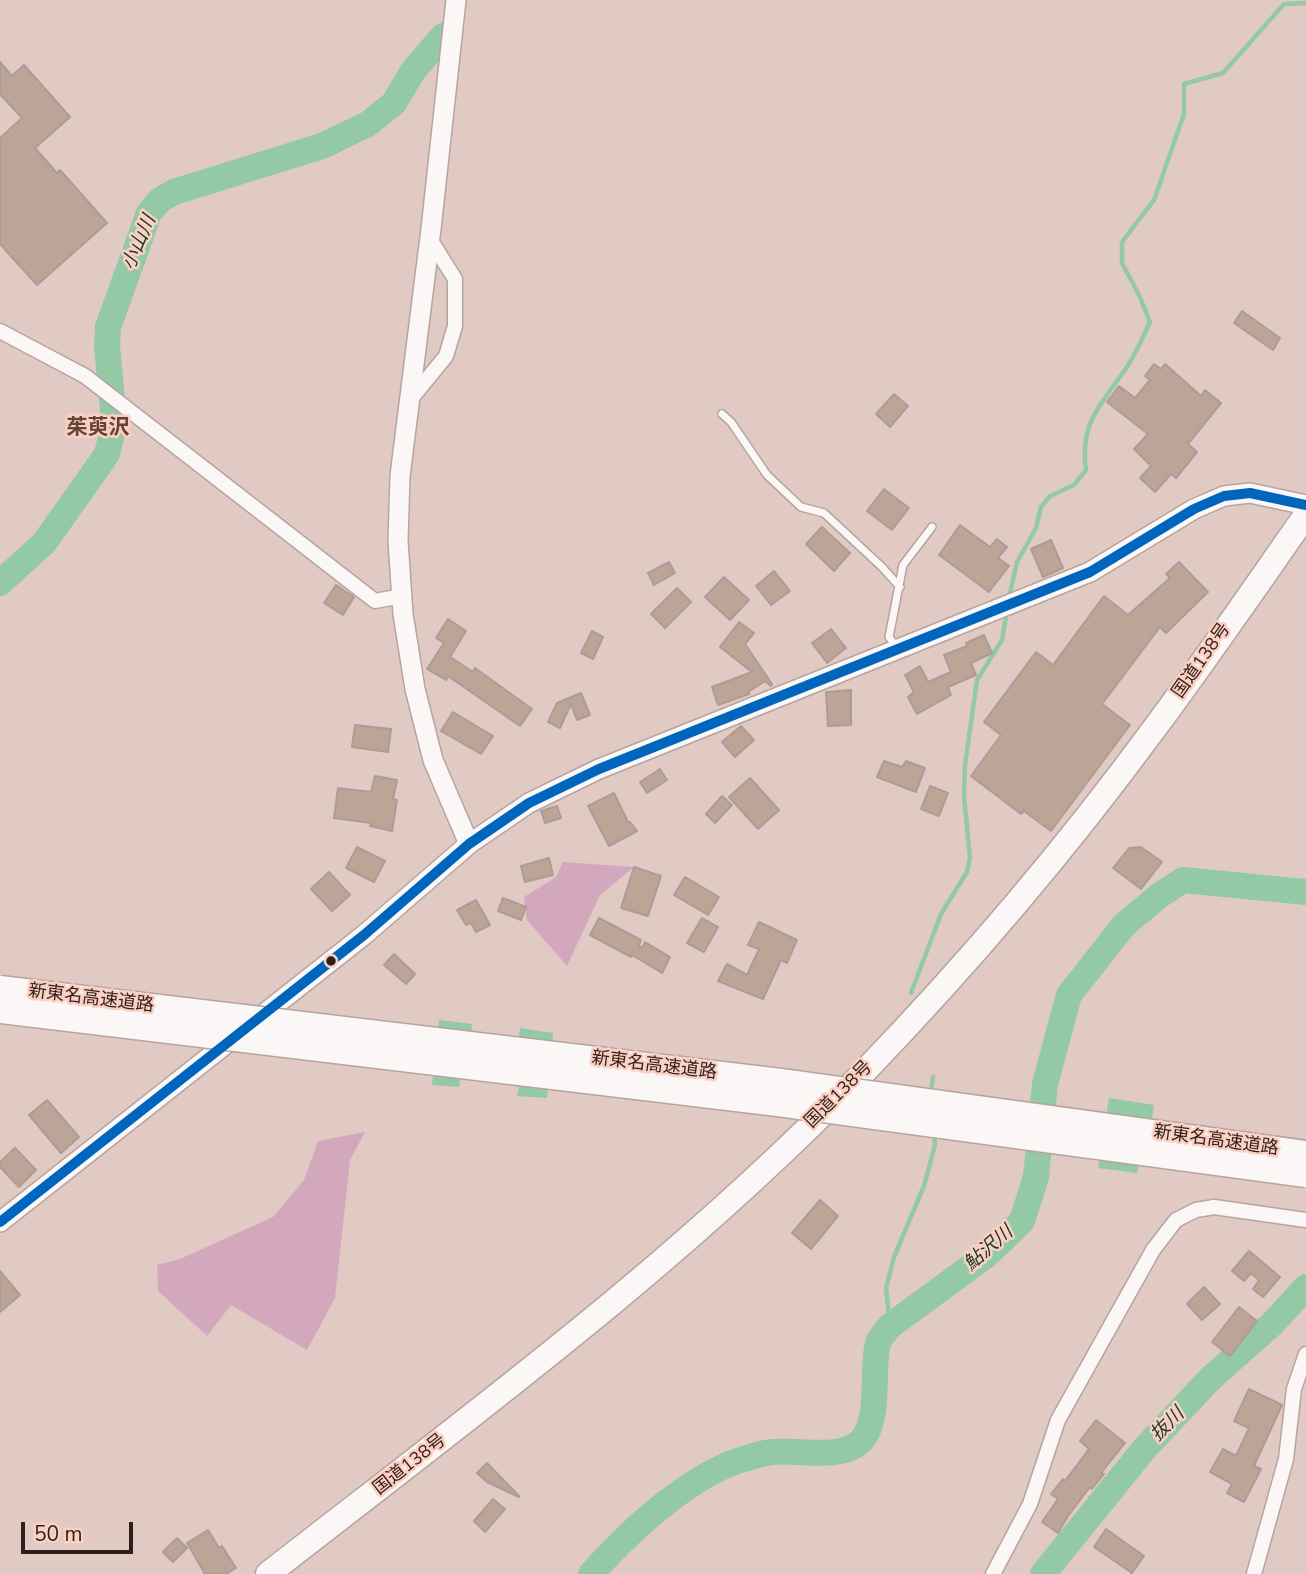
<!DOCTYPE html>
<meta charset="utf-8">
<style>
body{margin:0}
#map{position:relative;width:1306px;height:1574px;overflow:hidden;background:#e1cac4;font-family:"Nunito Sans",sans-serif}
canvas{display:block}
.scale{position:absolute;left:21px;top:1522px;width:112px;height:32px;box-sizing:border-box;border:4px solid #2f1f1a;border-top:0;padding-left:9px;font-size:21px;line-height:24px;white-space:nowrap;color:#2f1f1a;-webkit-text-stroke:5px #fbd0c3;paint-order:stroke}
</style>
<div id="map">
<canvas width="1306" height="1574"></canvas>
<div class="scale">50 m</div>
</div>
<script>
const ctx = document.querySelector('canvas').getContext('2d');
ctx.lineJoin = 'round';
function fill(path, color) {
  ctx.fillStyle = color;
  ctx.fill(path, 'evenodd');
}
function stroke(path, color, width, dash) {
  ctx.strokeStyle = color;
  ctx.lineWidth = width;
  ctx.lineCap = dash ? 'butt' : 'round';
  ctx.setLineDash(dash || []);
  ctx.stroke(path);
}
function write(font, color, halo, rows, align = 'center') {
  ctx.font = font + ' "Nunito Sans","Noto Sans JP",sans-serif';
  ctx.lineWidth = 5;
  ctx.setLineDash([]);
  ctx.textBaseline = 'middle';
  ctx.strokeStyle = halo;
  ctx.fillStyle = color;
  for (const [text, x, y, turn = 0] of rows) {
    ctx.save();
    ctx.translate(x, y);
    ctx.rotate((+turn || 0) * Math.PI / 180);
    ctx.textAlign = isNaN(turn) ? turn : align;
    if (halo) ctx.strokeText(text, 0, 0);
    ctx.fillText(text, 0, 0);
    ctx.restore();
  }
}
fill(new Path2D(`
 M563 862 634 867 600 895 567 966 527 920 524 897 556 877Z
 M365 1132 350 1160 335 1298 307 1350 231 1305 207 1336 158 1291 157 1265 180 1259 273 1217 304 1180 318 1141Z`), '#d3a7bc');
fill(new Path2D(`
 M439 1020 472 1024 467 1075 461 1076 459 1087 432 1085Z
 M520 1028 553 1033 547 1098 517 1096 520 1082 512 1080Z
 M1109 1098 1154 1105 1146 1160 1140 1161 1137 1173 1098 1168Z`), '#93c9a4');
stroke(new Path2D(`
 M1009 598 1017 562 1036 528 1041 507 1050 496 1074 485 1086 470C1079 421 1103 403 1127 367 1136 353 1143 337 1150 322L1139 295 1122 263V242L1154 200 1184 114V84L1223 73 1284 4 1306 3
 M911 993 941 914 967 872 970 858 964 796 965 765 977 680 1002 640 1007 611
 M931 1094 933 1077
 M890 1326 886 1288 894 1257 924 1186 935 1145 934 1134`), '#93c9a4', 4.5);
stroke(new Path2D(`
 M0 583 44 543 107 454 112 433 113 409 107 346 108 327 149 213 160 200 174 192 322 146 368 124 394 103 413 71 443 36
 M591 1574C628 1532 693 1472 747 1458 755 1455 764 1453 773 1452 798 1449 841 1461 861 1441 881 1420 871 1371 878 1343 880 1337 886 1331 890 1326L988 1254 1022 1221 1036 1177 1045 1084 1069 995 1124 925 1160 895 1183 880 1306 892
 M1043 1574 1145 1448 1211 1378 1272 1324 1306 1287`), '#93c9a4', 26);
const building = new Path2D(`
 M0 62 12 76 24 65 70 117 35 148 57 173 60 170 107 223 37 285 0 244V138L22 118 0 94Z
 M1242 311 1280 338 1273 350 1234 323Z
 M1154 364 1161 369 1165 364 1201 396 1205 390 1221 403 1188 444 1197 452 1176 478 1171 474 1155 492 1140 478 1151 466 1134 449 1148 434 1107 402 1119 386 1135 398 1150 380 1145 376Z
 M894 394 908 406 890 427 876 414Z
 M884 489 909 508 892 530 867 511Z
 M960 525 990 547 997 539 1007 547 998 558 1009 566 989 592 939 555Z
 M822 527 850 553 834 571 806 544Z
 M1051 540 1063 568 1043 577 1031 549Z
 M669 562 675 573 654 585 648 573Z
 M1179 562 1208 592 1166 633 1160 627 1102 704 1130 725 1051 831 1024 811 1021 814 971 776 1001 735 984 722 1036 652 1053 665 1104 596 1128 615 1170 578 1166 574Z
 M774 571 790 591 771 605 756 586Z
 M724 577 749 600 730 620 705 597Z
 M336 585 354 597 343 615 324 603Z
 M677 588 691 602 665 628 651 614Z
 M448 619 466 631 450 657 473 672 475 668 532 709 520 726 448 676 446 680 427 669 444 643 436 638Z
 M739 622 754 633 745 644 772 684 771 686 765 681 748 692 749 694 718 705 712 687 752 672 720 647Z
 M831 629 846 648 827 663 812 643Z
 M592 631 603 637 593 659 581 653Z
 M984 635 992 653 971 663 976 675 948 687 951 695 917 714 908 697 914 692 905 675 920 666 928 682 951 672 944 655 967 646 966 643Z
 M851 690V725L828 726 826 692Z
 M581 693 590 715 577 720 571 704 560 728 548 722 557 703Z
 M453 712 493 736 481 754 441 731Z
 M355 725 391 729 388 752 352 747Z
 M741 726 754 740 735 757 722 742Z
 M884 761 902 767 906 761 925 768 916 792 877 777Z
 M660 769 667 780 647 793 640 782Z
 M375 776 397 780 393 799 397 800 392 831 370 826 371 823 334 818 338 788 371 792Z
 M750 778 779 810 758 829 729 797Z
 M930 786 948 793 939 816 921 809Z
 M614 793 628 822H630L637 831 609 846 588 806Z
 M722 796 732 805 715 823 706 814Z
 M557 806 561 818 545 823 541 811Z
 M357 847 385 861 374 882 346 868Z
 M1141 847 1162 862 1141 889 1113 868 1129 848Z
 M549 858 553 875 525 882 521 866Z
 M634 867 661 876 648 916 621 908Z
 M329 872 350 895 332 911 311 889Z
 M685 877 719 897 708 915 674 895Z
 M503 898 526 907 521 920 498 911Z
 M476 900 490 925 476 932 471 923 466 925 457 910Z
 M599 918 641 940 639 946 642 948 645 942 670 957 662 973 632 955 631 957 590 935Z
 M702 918 718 927 704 952 687 943Z
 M759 922 797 940 787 963 781 960 763 999 718 981 727 964 747 975 759 949 748 945Z
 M394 954 415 974 406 984 384 965Z
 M47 1100 79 1137 61 1153 29 1115Z
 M15 1148 36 1170 19 1187 0 1167V1162Z
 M820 1200 838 1216 811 1249 792 1233Z
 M1249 1251 1280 1277 1263 1297 1253 1289 1259 1280 1251 1273 1244 1281 1232 1271Z
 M0 1271 20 1295 0 1312Z
 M1204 1287 1220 1304 1202 1320 1187 1304Z
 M1239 1307 1257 1321 1230 1356 1212 1342Z
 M1249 1389 1282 1405 1254 1466 1261 1469 1244 1502 1227 1493 1232 1484 1210 1472 1223 1449 1236 1456 1249 1428 1234 1421Z
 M1096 1420 1125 1443 1101 1473 1104 1474 1092 1489 1090 1487 1068 1516 1058 1533 1042 1522 1058 1499 1051 1494 1063 1479 1065 1481 1089 1449 1080 1441Z
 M487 1463 519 1496V1497L487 1482 477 1473Z
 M493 1499 505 1509 485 1532 474 1521Z
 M1106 1529 1144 1556 1132 1573 1094 1547Z
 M208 1530 219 1548 222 1546 236 1568 226 1574H205L187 1543Z
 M177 1538 187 1548 173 1562 163 1552Z`);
fill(building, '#bca597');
stroke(building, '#ad9c96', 2);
const lane = new Path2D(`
 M722 414 731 422 767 475 801 507 824 513 882 567 900 587
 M898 649 889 637 903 565 932 527`);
const street = new Path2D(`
 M0 331 85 376 375 601 402 596
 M410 400 446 356 455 326V279L430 239
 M993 1574 1030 1504 1058 1420 1153 1250 1176 1220 1196 1210 1214 1207 1306 1220
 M1254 1574 1286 1459 1294 1389 1306 1354`);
const secondary = new Path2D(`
 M456 0 431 229 400 476 398 541 403 614 415 689 433 760 469 844
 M0 1222 364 935 469 844 529 803 599 769 1090 572 1194 509 1224 496 1250 493 1306 505`);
const highway = new Path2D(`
 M268 1574C473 1414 683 1260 864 1072 968 964 1065 850 1154 729 1206 659 1256 586 1306 515`);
stroke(lane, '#b6a49f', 10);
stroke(street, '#b6a49f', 17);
stroke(secondary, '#b6a49f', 22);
stroke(highway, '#b6a49f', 27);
stroke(lane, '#faf7f6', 7);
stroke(street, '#faf7f6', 14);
stroke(secondary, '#faf7f6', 19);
stroke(highway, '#faf7f6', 24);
const highwayBridge = new Path2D(`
 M0 988 781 1081 1306 1153
 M0 1011 778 1104 1306 1175`);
stroke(highwayBridge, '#b6a49f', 27, []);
stroke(highwayBridge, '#faf7f6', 24);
stroke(new Path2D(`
 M0 1222 364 935 469 844 529 803 599 769 1090 572 1194 509 1224 496 1250 493 1306 505`), '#0065bd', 10);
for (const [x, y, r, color] of [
 [331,961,6,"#2f1f1a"]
]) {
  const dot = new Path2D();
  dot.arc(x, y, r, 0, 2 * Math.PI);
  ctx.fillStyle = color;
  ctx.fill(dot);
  stroke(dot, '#fbd0c3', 2.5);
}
write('18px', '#2f1f1a', '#fbd0c3', [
 ["国道138号",1202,661,-55],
 ["新東名高速道路",91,999,7],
 ["新東名高速道路",654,1066,7],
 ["国道138号",839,1095,-45],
 ["新東名高速道路",1216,1141,8],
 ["国道138号",410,1465,-38]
]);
write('italic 19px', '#153b27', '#fbd0c3', [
 ["小山川",140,243,-67],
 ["鮎沢川",989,1249,-41],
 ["抜川",1168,1425,-45]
]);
write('bold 21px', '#654238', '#fbd0c3', [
 ["茱萸沢",98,429]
]);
</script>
